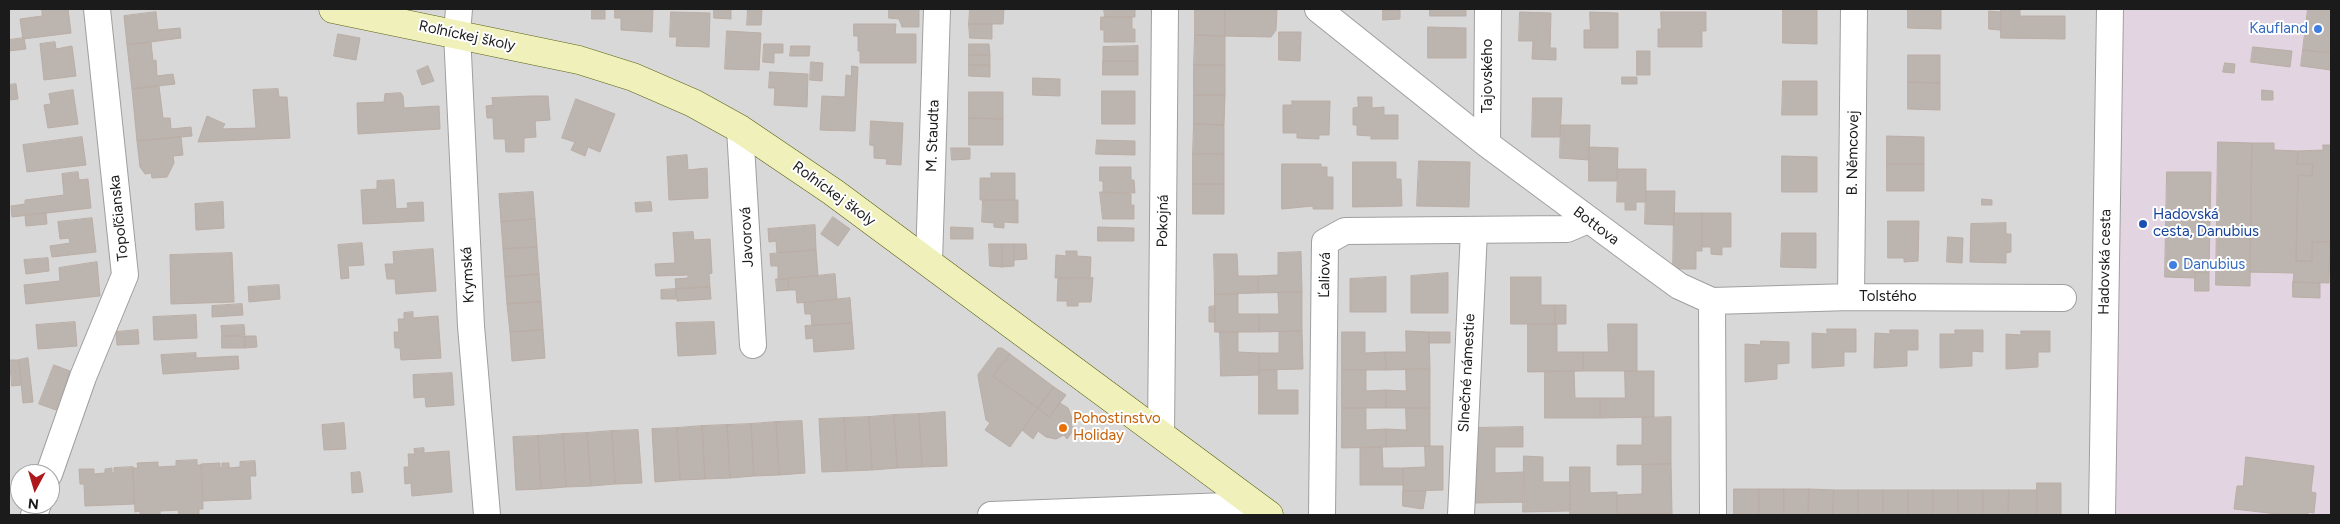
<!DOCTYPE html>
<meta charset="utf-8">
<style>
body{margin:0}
#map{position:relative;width:2340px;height:524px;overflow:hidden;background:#ebe8e2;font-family:Figtree,sans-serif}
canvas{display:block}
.frame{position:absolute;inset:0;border:10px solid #1b1b1b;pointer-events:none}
.north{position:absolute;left:10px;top:464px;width:50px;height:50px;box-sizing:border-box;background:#fff;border:1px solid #a4a4a4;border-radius:50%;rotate:186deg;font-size:14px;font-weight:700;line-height:20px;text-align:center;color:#1b1b1b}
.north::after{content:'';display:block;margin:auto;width:18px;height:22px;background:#ae181d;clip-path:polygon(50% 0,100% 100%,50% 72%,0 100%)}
</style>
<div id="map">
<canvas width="2340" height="524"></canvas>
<div class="frame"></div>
<div class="north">N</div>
</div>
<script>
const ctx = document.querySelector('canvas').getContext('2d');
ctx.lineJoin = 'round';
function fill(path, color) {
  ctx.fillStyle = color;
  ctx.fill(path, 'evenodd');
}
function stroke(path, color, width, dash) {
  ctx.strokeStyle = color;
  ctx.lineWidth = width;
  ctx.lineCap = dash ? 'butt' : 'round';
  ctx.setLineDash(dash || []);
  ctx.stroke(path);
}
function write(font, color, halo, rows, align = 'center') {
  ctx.font = font + ' Figtree,sans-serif';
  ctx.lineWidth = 4;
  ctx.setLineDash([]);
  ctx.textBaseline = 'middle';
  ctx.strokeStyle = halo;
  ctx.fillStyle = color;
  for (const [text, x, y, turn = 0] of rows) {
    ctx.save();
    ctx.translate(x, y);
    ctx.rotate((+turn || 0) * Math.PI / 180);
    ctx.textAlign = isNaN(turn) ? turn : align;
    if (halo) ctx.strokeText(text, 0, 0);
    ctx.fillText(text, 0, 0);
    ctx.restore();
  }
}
fill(new Path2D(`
 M9 9H2110L2102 515H9ZM20 474H50V504H20Z`), '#d9d8d8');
fill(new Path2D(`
 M2110 9H2331V515H2102Z`), '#e3d4e1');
const building = new Path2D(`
 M42 9H68L71 33 23 39 20 19 42 16Z
 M592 9H605V19H592Z
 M615 9H653L652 32 621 30V18H615Z
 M714 9H731V19L714 18Z
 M748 9H762L761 25H747Z
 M889 9H919V27H902L899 19 889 18Z
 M970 9H1004L1003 24H969Z
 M1104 9H1135V17H1105Z
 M1195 9H1225V36L1195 35Z
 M1225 9H1277L1276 30 1271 37 1225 36Z
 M1430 9H1466V16H1430Z
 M1783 9H1817V44L1783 43Z
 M1908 9H1941V29L1908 28Z
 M2001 9H2020V16H2065V39L2001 38Z
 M2308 9H2331V53L2303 50Z
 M1383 10H1400V19L1383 20Z
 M1989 11 2001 12 2000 30 1989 29Z
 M156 12 158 30 180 28 181 38 127 45 124 16Z
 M671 12 710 13 709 47 676 46 677 37H670Z
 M1520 12 1551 13 1550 48H1556V60L1532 59 1533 41H1519Z
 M1590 12 1618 13V48H1584V30H1590Z
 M1661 12H1706V31H1702V47H1658V29H1661Z
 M1101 17H1132V29H1135V42H1104V30H1101Z
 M854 24H896L895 34H916V63H860V51H858V36H854Z
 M969 24H992V39L970 38Z
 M1428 27 1466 28V58H1428Z
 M727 31 761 33 759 70 725 69Z
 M1279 32H1301L1300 61 1279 60Z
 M338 34 360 38 356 60 334 56Z
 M1195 35 1225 36V65H1194Z
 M24 38 26 49 9 51V40Z
 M55 42 56 49 72 46 76 76 44 80 40 44Z
 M151 42 153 61 156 60 157 76 173 74 175 84 132 89 127 45Z
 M764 44H783V53H774V63L763 62Z
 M969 44H989L990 55H969Z
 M791 46H810L809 56H790Z
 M1138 46V61H1103V47Z
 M2253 47 2292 51 2290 67 2251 62Z
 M2303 50 2331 53V70L2301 66Z
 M1637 51H1650V75H1637Z
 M969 55H990V65H969Z
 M1908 55H1940V83L1908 82Z
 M1103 61H1138V75H1103Z
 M811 62 823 63 822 81 810 80Z
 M2225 63 2235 64 2234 73 2223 72Z
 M969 65H990V77L969 76Z
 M1194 65H1225V95H1194Z
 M428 66 434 81 422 85 417 71Z
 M852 66 858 67 855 131 820 130 822 96 845 97 846 75 851 76Z
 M770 72 808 74 807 107 774 105 775 88H769Z
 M1622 77H1637V84H1622Z
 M1033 78 1060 79V96L1033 95Z
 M1783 81H1817V115H1782Z
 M1908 82 1940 83V110L1908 109Z
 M16 84 18 99 9 100V85Z
 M159 86 163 118H170L171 129 191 127 192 136 137 141 132 89Z
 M278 89 279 97H287L290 138 198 142 207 116 225 124 222 129 256 128 253 90Z
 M73 90 78 124 48 128 44 105 51 104 49 94Z
 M2262 90 2273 91V100H2262Z
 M1102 91H1135V124H1102Z
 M969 92H1003V119L969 118Z
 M401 93 403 96 404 108 439 106 440 129 358 134 357 103 384 102 385 94Z
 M1194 95H1225L1224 125 1194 124Z
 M533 96H548L550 120 535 121 536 137 524 138V152H506L505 139H494L493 118H487L486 106 493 105 492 98Z
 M1358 97H1372V108L1384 107V115H1398V139H1371V136L1357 135V125H1353V108L1358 107Z
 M1533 98H1562L1560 137H1532Z
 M576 99 615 114 600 152 588 147 585 156 571 150 575 142 562 138Z
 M1292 101H1330L1329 135H1319V139L1297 138V133H1283V105H1292Z
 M969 118 1003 119V145H969Z
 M871 121 903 123 901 165 886 164 887 159 874 158V146L870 145Z
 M1194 124 1224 125V154H1193Z
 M1561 125H1590L1589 160 1560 158Z
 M1887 136 1924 137V164H1887Z
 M82 137 86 165 27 172 23 145Z
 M181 137 183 155 173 156 174 163 167 177 152 178 151 173 145 174 140 167 137 141Z
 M1097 140 1135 141V155L1096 154Z
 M2218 142 2252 143 2250 286 2216 285Z
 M2252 143H2274V150L2298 151 2297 164H2313L2312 176 2298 175 2296 261H2312V242H2330L2329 283 2293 282 2294 273 2250 272Z
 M2323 145H2331V258L2330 242H2312V261H2296L2298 175 2312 176 2313 164H2297L2298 151 2323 150Z
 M1589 147 1618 148 1617 181H1589Z
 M951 148H970V159L952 160Z
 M1193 154H1224V184H1193Z
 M687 155 688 170 707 168 708 198 669 200 667 157Z
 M1782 156 1817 157V192H1782Z
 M1419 161 1470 162 1469 207 1417 206Z
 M1353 162H1396V179H1401L1402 206 1353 207Z
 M1282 164H1321V167H1327V177H1333V209H1313V206L1282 209Z
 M1887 164H1924V191H1887Z
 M1100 167H1131V180H1134L1135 193 1103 192V181H1100Z
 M1618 169H1646V202H1636V210H1625V202H1617Z
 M78 172 79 180 88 179 91 208 12 217 11 206 25 204V200L64 195 62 174Z
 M2167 172H2211L2209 273 2195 272V278L2165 277Z
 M991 173H1015V200H980V178H991Z
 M394 180 396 209 408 208 407 203 423 202 424 221 363 224 361 190 377 189V181Z
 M1193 184H1224V214H1193Z
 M1646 191H1675L1674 225 1645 224Z
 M533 192 535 219 501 222 499 194Z
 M1100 192 1131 194V205H1134V219H1103Z
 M1982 199 1992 200V205H1982Z
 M983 200H1018V223L1004 222V228L994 227V223L982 222Z
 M223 202 224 228 196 230 195 204Z
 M651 202 652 211 636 212 635 203Z
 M46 213 47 224 26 226 25 215Z
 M1674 213H1702V251H1696V269H1673Z
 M1702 213H1731V247H1722V255L1711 254V247H1702Z
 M833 217 850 229 838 246 821 234Z
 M92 218 96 252 52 257 50 246 70 243 69 238 60 239 58 222Z
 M535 219 537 247 503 249 501 222Z
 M1888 221H1919L1918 261 1904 262V258H1888Z
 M2006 223V234H2011V252L2006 253V263L1970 262 1971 224Z
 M815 225 816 250 777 253 776 241 769 242 768 229Z
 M951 227 973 228V239H951Z
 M1098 227 1134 228V241H1098Z
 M693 232 694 240 710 239 712 273 709 274 710 287 676 289 675 279 688 278V275L656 276 655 264 675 263 673 233Z
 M1782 233H1816V268L1781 267Z
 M1948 237 1963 238 1962 263 1947 262Z
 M362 243 364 265 348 266 349 278 341 279 338 245Z
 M989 244H1002V267L990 266Z
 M1002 244H1014V266L1002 267Z
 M1014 244H1026L1027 259 1014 260Z
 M537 247 539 274 505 277 503 249Z
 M433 249 436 291 396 294 395 279H387L385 264H394L393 252Z
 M816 250 818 276 778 279V266H771L770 254Z
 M1066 251H1077V256L1091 257 1090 278H1055L1056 255 1066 256Z
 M1301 252 1302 292 1258 293V276L1278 275V253Z
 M232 253 234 302 171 304 170 255Z
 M1214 254H1237L1238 276H1258V293L1215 294Z
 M48 258 49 271 26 274 24 260Z
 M97 262 100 296 26 304 24 285 60 281 59 268Z
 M2195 272 2209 273V291H2195Z
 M1448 273V313H1411V276Z
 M539 274 541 302 507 304 505 277Z
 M835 274 837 300 797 303 796 290H789L788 279Z
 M1386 277V312H1350V279Z
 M1511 277H1541V305H1555V324H1511Z
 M1093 278 1091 302H1078V306H1067V301H1057L1058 279Z
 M776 279H788L789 290 777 291Z
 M2293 282 2320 283V298L2293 297Z
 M279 285 280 299 249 302 248 287Z
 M710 287 711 299 677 301 676 289Z
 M676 289V299H661V290Z
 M1302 292V331L1259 332V314H1279L1278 293Z
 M1215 294H1238V314H1259V332H1215Z
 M850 298 852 323 812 326 811 314H805L804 303Z
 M541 302 543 330 510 332 507 304Z
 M242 304 243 315 212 317V306Z
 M1555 305H1566V324H1555Z
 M1215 306V322H1209V307Z
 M413 312V318L438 316 441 358 401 360 400 348H395L394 332H399L398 319H404V313Z
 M196 315 197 338 154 340 153 317Z
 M75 322 77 346 38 349 36 325Z
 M714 322 716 354 678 356 676 323Z
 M852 323 854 349 814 352 813 338 806 339 805 326Z
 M1528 324H1557V352H1583V371L1528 372Z
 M1608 324H1637V371H1583V352H1608Z
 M244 325 245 335 222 336 221 326Z
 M1827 329H1856V352H1844V366L1812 368V333L1827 334Z
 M138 330 139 344 117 345 116 332Z
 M543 330 545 358 512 361 510 332Z
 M1890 330H1918V350H1907V366L1874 368 1875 333 1890 334Z
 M1955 330H1983V352L1972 351V366L1940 368V334H1955Z
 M1302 331 1303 369 1259 370V353H1279V332Z
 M1406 331 1429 332 1430 369 1386 370 1385 352H1406Z
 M2021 331H2050V352H2038V367L2006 369V334L2021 335Z
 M1220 332H1238V352L1259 353V375L1221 376Z
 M1342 332H1365V353L1385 352 1386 370H1342Z
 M1429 332H1450V343H1429Z
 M222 336H245V348H222Z
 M245 336H256L257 347 245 348Z
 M1761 341 1789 342V363L1777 364V379L1745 382V344L1760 345Z
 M998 348H1002L1010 354 993 376 1038 408 1010 447 985 430 990 423 986 420 979 382 978 375Z
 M196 353V358L238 356 239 369 163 374 161 355Z
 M1010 354 1054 387 1038 408 993 376Z
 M28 358 33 402 23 403 19 360Z
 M10 360H19L21 385 12 386Z
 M54 365 70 371 56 410 39 404Z
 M1406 369H1430V408H1386V390L1406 391Z
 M1259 370H1277V390H1298V414H1259Z
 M1342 370H1366V391L1386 390V408H1342Z
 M1545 371H1574L1575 398H1600V418H1545Z
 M1625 371H1654V417L1600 418V398H1625Z
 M452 373 454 405 426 407 425 397 414 398 413 375Z
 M1054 387 1066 395 1049 417 1038 408Z
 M1060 403 1068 408 1072 418 1071 426 1075 428 1067 439 1064 435 1056 439 1046 437 1038 431 1033 439 1022 430 1038 408 1049 417Z
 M1342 408H1366V430L1386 429V447L1342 448Z
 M1406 408H1430V446L1386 447V429L1406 430Z
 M945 412 947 466 922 467 919 414Z
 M919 414 922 467 897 468 894 415Z
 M894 415 897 468 872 470 869 417Z
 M869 417 872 470 847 471 844 418Z
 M1671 417V464L1617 465V445H1642V418Z
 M844 418 847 471 822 472 819 419Z
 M802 421 805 473 779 475 776 422Z
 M776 422 779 475 754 476 751 424Z
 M344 423 346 449 324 450 322 425Z
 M751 424 754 476 730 478 727 425Z
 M727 425 730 478 705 479 702 426Z
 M702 426 705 479 680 480 677 428Z
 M1523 427V447H1495V473L1524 472V502L1475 503 1473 428Z
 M677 428 680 480 655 482 652 429Z
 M638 430 642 483 615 484 612 431Z
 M612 431 615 484 591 486 587 433Z
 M587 433 591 486 566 487 563 434Z
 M563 434 566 487 541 489 538 436Z
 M538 436 541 489 516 490 513 437Z
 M1425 446H1443V490L1403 491V468L1425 467Z
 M1382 447 1383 468H1403V485H1360V448Z
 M424 448V453L449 451 452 492 412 496 411 483 405 484 404 467H409L408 454H415L414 449Z
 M1524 456 1543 457V482H1570V511L1523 512Z
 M2246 457 2314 466 2311 492 2316 493 2314 513 2308 512V515H2286L2234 509 2237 486H2243Z
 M197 460V465H201L202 469 203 509H199V514L179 515 178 510 160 511V515H140V511L135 512 133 468H138L137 463 158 462V467L176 466V461Z
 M255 461 256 476H250L251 499 202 501 201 464 220 463V468H222V463H229V468L240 467V462Z
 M1671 464 1672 514H1617V495L1642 494V465Z
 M133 467 134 504 85 506 84 484H80L79 469H94V474L105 473V469L112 468V473H114V468Z
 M1570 467H1590V493L1617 492V515H1570Z
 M360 472 363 492 352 493 351 473Z
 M2037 483H2061V515H2037Z
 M1734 489H1759V515H1734Z
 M1759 489H1784V515H1759Z
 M1784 489H1809L1808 515H1784Z
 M1809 489 1834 490 1833 515H1808Z
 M1834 490H1858V515H1833Z
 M1858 490H1883V515H1858Z
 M1883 490H1908V515H1883Z
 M1908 490H1933V515H1908Z
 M1933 490H1958V515H1933Z
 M1958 490H1983V515H1958Z
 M1983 490H2009L2008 515H1983Z
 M2009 490H2037V515H2008Z
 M1403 491H1426L1423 509 1403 506Z`);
fill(building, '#bbb4af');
stroke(building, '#bbaea6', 1);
const minor = new Path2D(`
 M459 9 457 33 471 326 487 515
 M1318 9 1487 144 1638 256 1679 286 1712 301 1713 515
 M740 129 753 345
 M1487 144 1488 9
 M929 262 937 9
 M1851 297 1854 9
 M1712 301 1851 297 2063 298
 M1161 434 1165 9
 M49 474 83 377 125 275 97 9
 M34 515 38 504
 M991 515 1253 505
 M1322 515 1325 242 1345 231 1567 229 1588 220
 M1461 515 1474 230
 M2102 515 2110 9`);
const secondary = new Path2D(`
 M333 9 579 60 633 77 693 103 740 129 833 192 1269 515`);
stroke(minor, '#9f9f9f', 28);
stroke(secondary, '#5c6211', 29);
stroke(minor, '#fff', 26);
stroke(secondary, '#eff0ba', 28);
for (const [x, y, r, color] of [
 [2318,29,5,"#3f7fe0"],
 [2143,224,5,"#1a4fb4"],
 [2173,265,5,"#3f7fe0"],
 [1063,428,5,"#e8710a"]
]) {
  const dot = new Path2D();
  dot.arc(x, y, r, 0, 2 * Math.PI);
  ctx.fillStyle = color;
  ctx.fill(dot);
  stroke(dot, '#fff', 2);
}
write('15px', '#366cbe', '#fff', [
 ["Kaufland",2308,29],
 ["Danubius",2183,265,"left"]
], 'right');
write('15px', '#1b1b1b', '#fff', [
 ["Roľníckej školy",467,36,12],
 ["Tajovského",1488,76,-90],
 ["M. Staudta",933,136,-88],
 ["B. Němcovej",1853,153,-89],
 ["Roľníckej školy",834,194,36],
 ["Topoľčianska",119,218,-96],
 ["Pokojná",1163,221,-89],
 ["Bottova",1596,226,37],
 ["Javorová",747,237,-93],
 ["Hadovská cesta",2105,262,-89],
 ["Krymská",468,275,-93],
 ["Ľaliová",1325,275,-89],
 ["Tolstého",1888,297],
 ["Slnečné námestie",1467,373,-87]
]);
write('15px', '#164399', '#fff', [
 ["Hadovská",2153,215],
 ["cesta, Danubius",2153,232]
], 'left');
write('15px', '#c56008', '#fff', [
 ["Pohostinstvo",1073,419],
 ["Holiday",1073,436]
], 'left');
</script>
